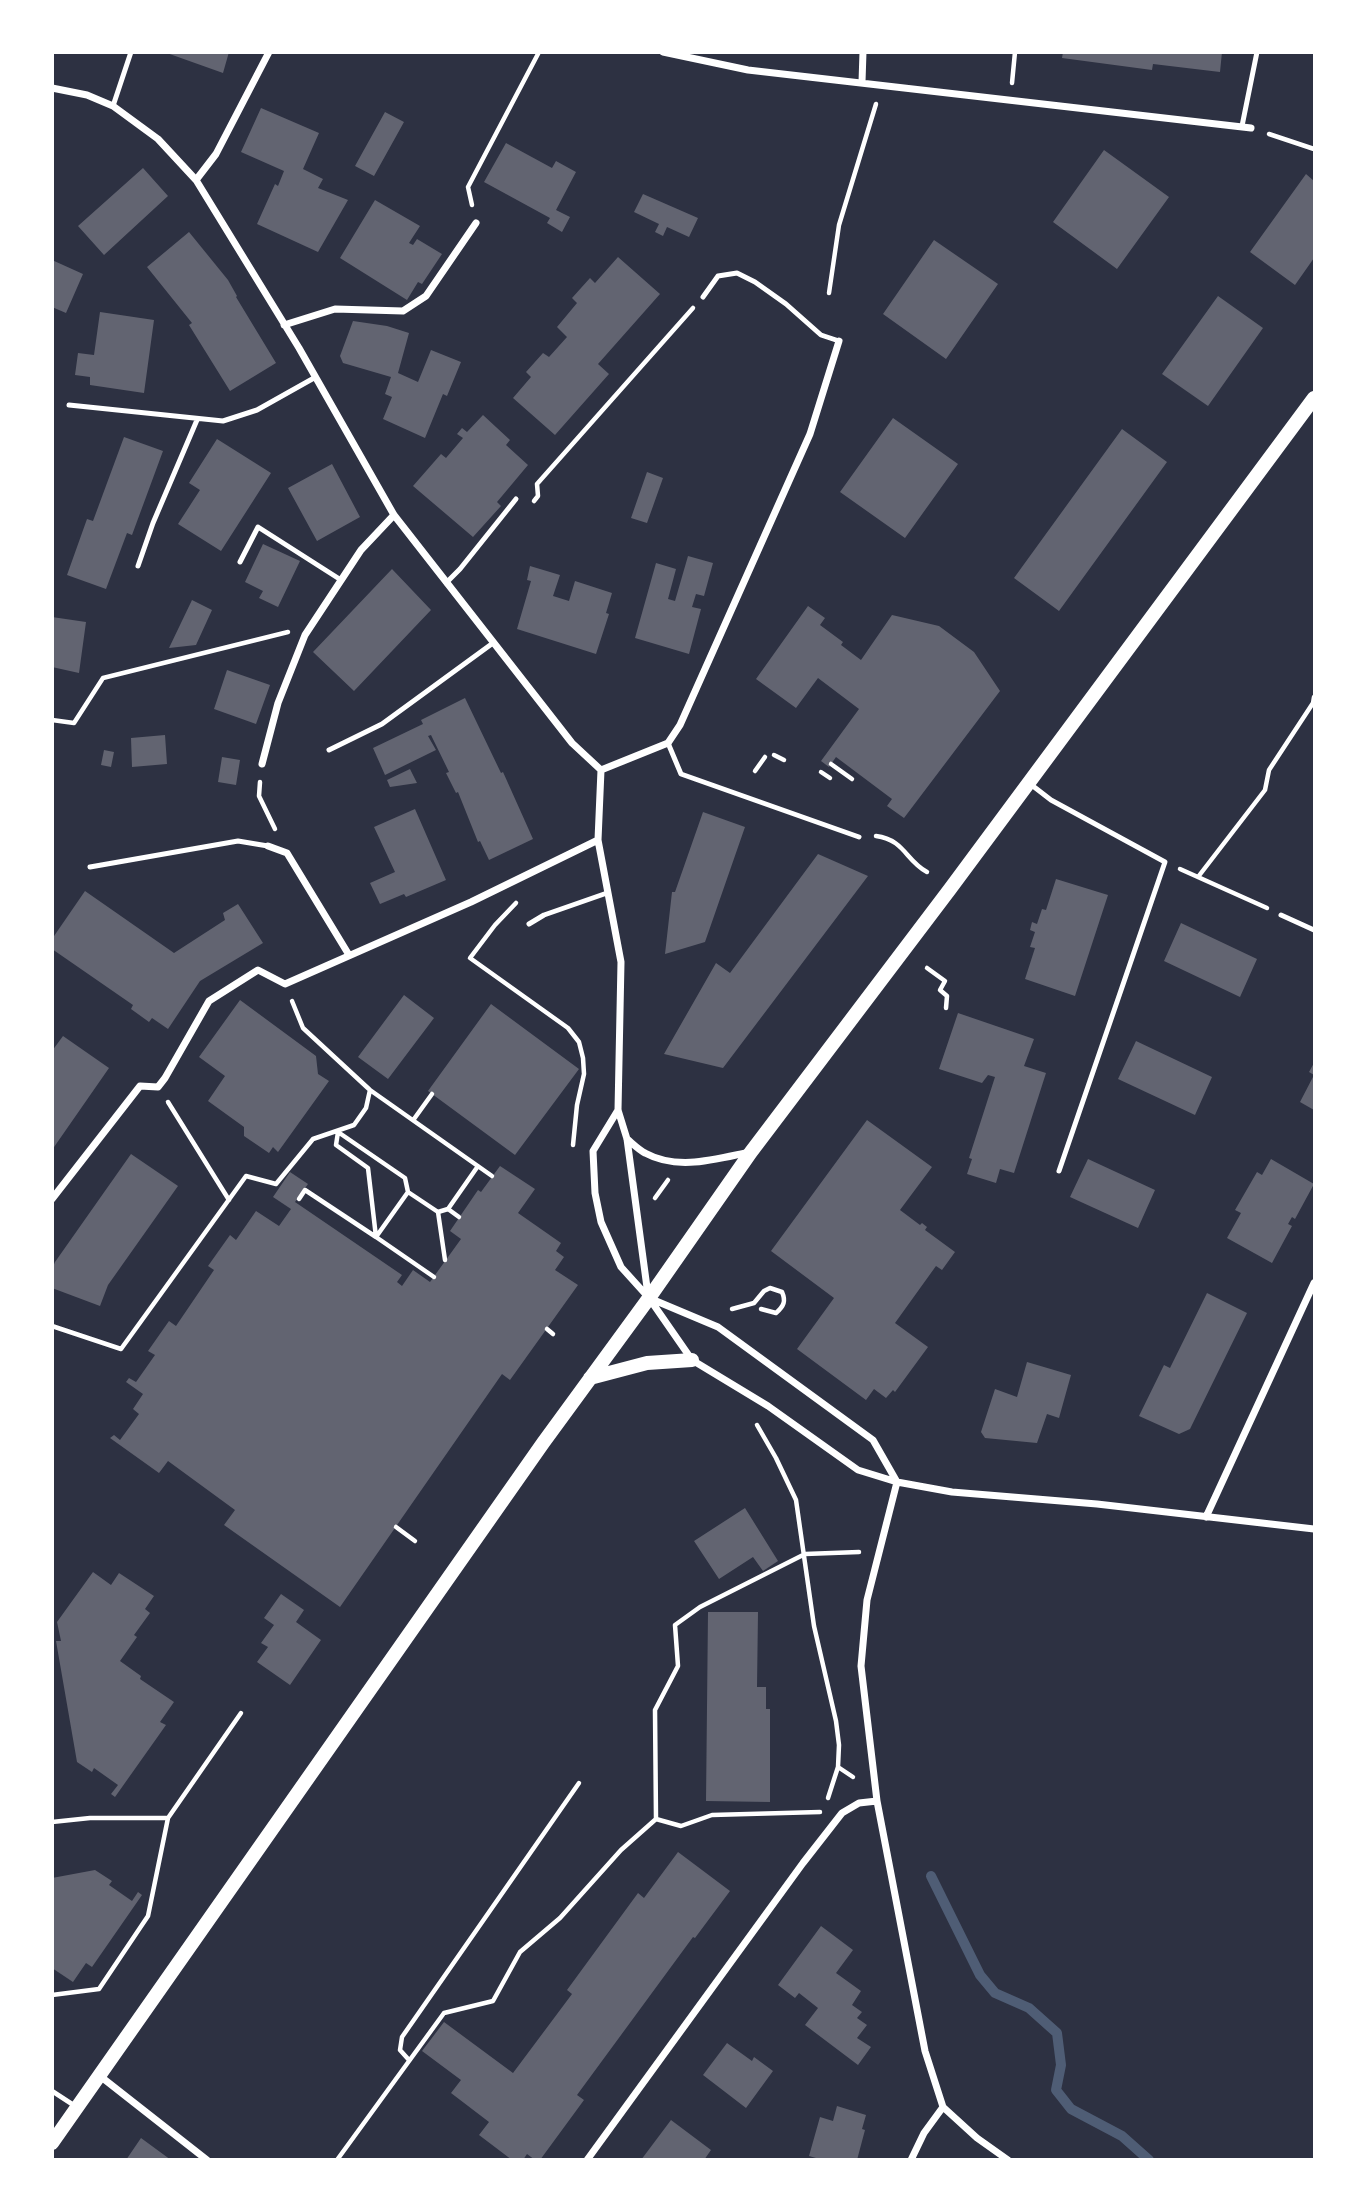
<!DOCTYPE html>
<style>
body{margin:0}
#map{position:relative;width:1367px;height:2212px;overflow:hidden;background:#2d3142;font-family:"Space Grotesk",sans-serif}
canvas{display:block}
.frame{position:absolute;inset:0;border:54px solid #fff;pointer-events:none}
</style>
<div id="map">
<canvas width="1367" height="2212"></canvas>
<div class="frame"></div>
</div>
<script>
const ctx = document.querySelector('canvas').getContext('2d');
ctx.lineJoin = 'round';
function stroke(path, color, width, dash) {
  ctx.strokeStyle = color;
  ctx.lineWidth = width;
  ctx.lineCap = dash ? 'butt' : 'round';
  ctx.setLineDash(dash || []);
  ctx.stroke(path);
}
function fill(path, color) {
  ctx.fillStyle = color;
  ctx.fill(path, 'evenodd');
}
stroke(new Path2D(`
 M931 1876 980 1975 995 1993 1029 2008 1057 2033 1061 2065 1056 2090 1071 2109 1122 2136 1149 2160`), '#4f5d75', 10);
fill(new Path2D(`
 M164 52H229L223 73Z
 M1063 52H1222L1220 72 1153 64 1152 70 1062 58Z
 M261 108 319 133 303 169 323 179 318 188 348 200 318 252 257 224 275 184 278 186 284 171 241 152Z
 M385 112 404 122 374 176 355 166Z
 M506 143 552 168 556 161 576 172 556 210 570 217 562 232 547 223 550 218 484 182Z
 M1104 150 1169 197 1117 269 1053 222Z
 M143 168 168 196 104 255 78 226Z
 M1306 174 1314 181V258L1295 285 1250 252Z
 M643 194 698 218 689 237 667 227 663 236 655 232 659 224 634 212Z
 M375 200 420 226 409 243 413 245 417 239 442 254 422 284 418 282 407 300 340 258Z
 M189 232 228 280 237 296 236 297 276 363 230 391 189 325 192 323 147 267Z
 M934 240 998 284 946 359 883 314Z
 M618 257 660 294 598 364 609 374 555 435 513 398 531 377 526 372 543 353 549 357 567 337 557 327 577 303 572 298 590 278 595 283Z
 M52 260 83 274 66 313 52 307Z
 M1218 296 1263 328 1208 406 1162 374Z
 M100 312 154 320 144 393 90 385V377L75 375 78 353 94 355Z
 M353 321 387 326 409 333 398 373 418 382 431 350 461 362 447 396 443 394 425 438 383 419 392 397 385 394 391 377 343 363 340 356Z
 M483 415 510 440 506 445 528 465 497 502 501 506 473 537 413 486 441 454 446 458 463 438 457 434 462 428 467 432Z
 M893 418 958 464 905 538 840 492Z
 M1122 429 1167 462 1059 611 1014 578Z
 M124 437 163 451 132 535 127 533 106 589 67 575 87 519 93 521Z
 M217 439 271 473 221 551 178 524 200 490 189 483Z
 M332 464 360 517 317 541 288 488Z
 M647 472 663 478 647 523 631 518Z
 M263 544 300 561 278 607 259 598 263 591 245 582Z
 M688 556 713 563 704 596 696 594 692 607 701 609 689 654 635 638 656 563 676 569 668 599 675 601Z
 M530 566 560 575 553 596 569 601 575 581 612 593 606 613 609 614 596 654 517 629 531 581 527 580Z
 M392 569 431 610 354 691 313 652Z
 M192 600 212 610 196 645 169 648Z
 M808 606 825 618 820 625 843 642 841 645 861 660 892 615 939 626 974 652 1000 691 904 818 887 806 892 799 836 757 829 767 821 761 859 709 818 678 796 708 756 679Z
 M52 617 86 622 79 673 52 667Z
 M227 670 270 685 256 724 214 709Z
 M465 698 501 773 503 772 533 839 489 860 480 841 478 842 458 792 456 793 446 773 449 772 431 735 428 736 436 750 385 775 373 748 423 724 421 720Z
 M165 735 167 764 132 767 131 738Z
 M104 750 114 752 111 767 101 765Z
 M222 757 240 760 236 785 218 782Z
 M410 769 417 783 390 787 387 780Z
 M415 809 446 880 406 897 404 894 380 904 370 883 395 872 374 827Z
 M703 812 745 827 705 942 665 954 672 892H675Z
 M818 854 868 876 723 1068 664 1054 716 963 730 973Z
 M1056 879 1108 895 1075 996 1025 979 1035 948 1030 947 1035 932 1030 930 1032 922 1037 924 1042 909 1046 910Z
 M85 891 174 953 225 920 223 913 238 904 263 943 200 981 168 1029 152 1018 149 1022 131 1009 133 1005 52 949V939Z
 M1181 923 1257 959 1240 997 1164 961Z
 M404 995 434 1018 388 1079 358 1057Z
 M240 1000 316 1056 318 1074 329 1081 278 1152 273 1147 269 1153 244 1136V1127L208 1101 225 1076 199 1057Z
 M491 1004 579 1069 515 1155 428 1091Z
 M958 1013 1034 1039 1024 1066 1046 1073 1014 1173 1000 1169 996 1183 967 1174 972 1159 969 1158 995 1077 988 1075 982 1083 939 1069Z
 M63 1036 109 1068 52 1150V1051Z
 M1136 1041 1212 1077 1195 1115 1118 1079Z
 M1314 1063V1110L1300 1102 1314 1075 1309 1072Z
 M867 1120 932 1167 900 1210 920 1225 922 1223 927 1227 925 1230 955 1252 942 1270 936 1266 895 1323 928 1347 895 1392 893 1390 886 1398 874 1389 866 1400 797 1349 834 1298 771 1251Z
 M131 1154 178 1186 108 1285 100 1306 52 1288V1269L55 1262Z
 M1088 1159 1155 1190 1138 1228 1070 1197Z
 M1271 1159 1314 1184 1295 1219 1292 1217 1288 1224 1292 1226 1272 1263 1227 1238 1241 1213 1235 1210 1257 1172 1262 1175Z
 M500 1166 535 1189 518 1213 561 1243 556 1251 564 1257 555 1270 578 1285 510 1380 502 1374 340 1607 224 1525 235 1510 168 1461 159 1473 110 1438 114 1435 120 1440 139 1414 133 1409 143 1394 126 1382 129 1378 136 1382 155 1355 148 1351 169 1321 176 1326 214 1270 208 1266 230 1235 236 1240 256 1211 279 1226 291 1209 273 1197 290 1172 308 1184 295 1202 402 1275 397 1282 402 1286 413 1270 430 1282 461 1239 450 1231 478 1190 481 1192Z
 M1207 1293 1247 1313 1190 1429 1179 1434 1139 1416 1164 1365 1170 1368Z
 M1027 1362 1071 1375 1059 1418 1047 1414 1037 1443 985 1438 981 1432 995 1389 1017 1397Z
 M745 1508 778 1561 763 1571 753 1557 719 1579 694 1541Z
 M93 1572 111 1585 119 1573 154 1596 145 1609 150 1613 134 1635 137 1637 120 1661 141 1676 140 1679 174 1702 160 1722 166 1725 115 1797 111 1794 118 1785 94 1768 92 1772 77 1762 56 1641H61L57 1622Z
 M281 1594 304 1610 296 1622 321 1640 290 1685 257 1662 268 1647 261 1643 274 1625 264 1618Z
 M708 1612H758L757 1687H766V1709H770V1802L706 1801Z
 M678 1852 730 1891 695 1938 693 1937 577 2095 584 2100 540 2160H535L527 2154 523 2160H512L479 2135 489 2122 451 2093 461 2080 422 2051 444 2022 513 2073 572 1994 567 1990 638 1893 644 1898Z
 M95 1870 112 1881 109 1885 132 1901 138 1892 142 1895 92 1967 86 1963 73 1982 52 1968V1878Z
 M821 1926 853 1950 836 1973 861 1991 852 2005 862 2012 857 2018 867 2025 857 2038 871 2047 858 2065 805 2025 818 2008 799 1993 795 1998 778 1985Z
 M727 2043 752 2061 754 2057 773 2071 746 2108 703 2075Z
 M837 2106 866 2115 862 2129 865 2130 857 2160H823L809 2156 820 2117 833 2121Z
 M671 2120 711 2150 704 2160H641Z
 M141 2138 171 2160H126Z`), '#626471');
stroke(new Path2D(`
 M1012 83 1015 52
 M1269 134 1314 149
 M472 205 468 187 539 52
 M829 293 839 225 876 104
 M534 501 538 496 537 484 693 308
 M52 720 74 723 103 678 288 632
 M774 755 784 760
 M831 764 852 779
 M755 771 765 757
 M821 772 830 778
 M260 782 259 796 275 829
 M876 836C905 840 905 860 927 872
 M1180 869 1267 908
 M1198 877 1265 790 1269 770 1313 703 1314 697
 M516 903 495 925 470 958 568 1028 579 1042 583 1058 584 1074 577 1105 573 1145
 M927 968 945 981 940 990 947 996 946 1008
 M292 1001 303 1028 370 1090 492 1176
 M168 1102 229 1200
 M414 1119 432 1094
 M655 1198 668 1180
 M299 1199 305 1190 376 1237 408 1192
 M448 1209 459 1217
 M438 1212 445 1260
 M434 1277 376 1237 368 1168 336 1145 338 1132 405 1178 408 1192 438 1212 448 1209 478 1166
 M732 1309 754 1303 764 1291 770 1288 782 1292C786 1301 784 1306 776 1313L761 1309
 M52 1326 121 1349 246 1176 276 1184 313 1139 354 1125 366 1108 370 1090
 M547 1329 553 1334
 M757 1425 776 1458 796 1500 814 1626 836 1721 839 1745 838 1767 828 1798
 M396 1527 415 1541
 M838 1767 853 1777
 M656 1819 655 1710 678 1666 675 1625 700 1607 805 1554 859 1552
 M52 1822 90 1818H168
 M52 1995 99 1989 148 1916 168 1818 241 1713
 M409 2060 400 2050 402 2037 579 1783
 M337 2160 444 2013 493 2001 520 1952 560 1918 621 1850 656 1819 681 1826 712 1815 820 1812`), '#fff', 4.5);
stroke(new Path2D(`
 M113 106 131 52
 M1242 126 1257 52
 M703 297 718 276 737 273 755 282 786 304 821 335 839 341
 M69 405 223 421 257 410 314 378
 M240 562 258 527 341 580
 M138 566 153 523 197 420
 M446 583 460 569 516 499
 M668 743 681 774 859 837
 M329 750 382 724 493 643
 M1029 783 1051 800 1165 862 1059 1171
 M90 867 238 841 268 846
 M1281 915 1314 930
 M529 924 544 915 607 893
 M52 2091 75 2106`), '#fff', 5);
stroke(new Path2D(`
 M663 52 748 70 1251 128
 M862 82 863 52
 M52 88 87 95 113 106 158 139 196 180 299 348 394 515 572 743 601 770 598 840 621 962 618 1110 627 1139 648 1295
 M196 180 216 154 269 52
 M284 325 335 309 403 311 426 296 476 223
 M262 764 278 703 305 635 361 550 394 515
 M601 770 668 743 680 725 810 434 839 341
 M268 846 287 853 349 955
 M618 1110 593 1151 595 1193 601 1222 621 1267 649 1298 692 1360 768 1406 858 1470 897 1482 952 1492 1097 1504 1314 1529
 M627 1139C633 1144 639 1150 645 1153 678 1171 716 1159 750 1152
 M52 1199 140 1086 158 1087 165 1078 209 1001 258 970 285 984 471 902 598 840
 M649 1298 718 1327 873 1440 897 1482 867 1600 861 1666 877 1801 925 2051 943 2107 977 2138 1008 2160
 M1206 1517 1314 1283
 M100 2076 207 2160
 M587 2160 803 1863 842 1813 859 1803 877 1801
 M911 2160 924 2133 943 2107`), '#fff', 7);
stroke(new Path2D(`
 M590 1378 647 1363 692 1360
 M52 2143 543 1443 649 1298 751 1152 950 889 1314 398`), '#fff', 14);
</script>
